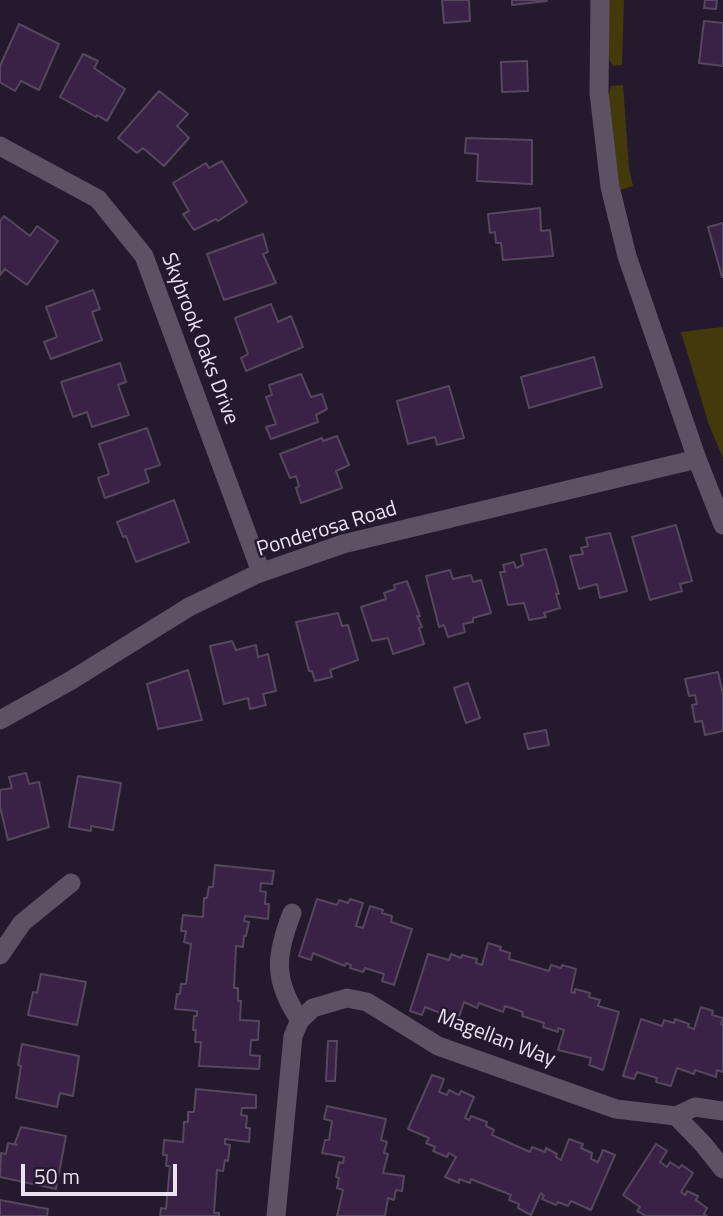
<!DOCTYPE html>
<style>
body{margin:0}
#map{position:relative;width:723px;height:1216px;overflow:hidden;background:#25192d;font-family:"Titillium Web",sans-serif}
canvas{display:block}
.scale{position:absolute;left:21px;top:1164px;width:156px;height:32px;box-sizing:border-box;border:4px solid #eae2f0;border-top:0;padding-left:9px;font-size:21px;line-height:24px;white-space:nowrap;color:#eae2f0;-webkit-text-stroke:5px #25192d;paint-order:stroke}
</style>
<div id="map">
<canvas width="723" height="1216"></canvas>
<div class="scale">50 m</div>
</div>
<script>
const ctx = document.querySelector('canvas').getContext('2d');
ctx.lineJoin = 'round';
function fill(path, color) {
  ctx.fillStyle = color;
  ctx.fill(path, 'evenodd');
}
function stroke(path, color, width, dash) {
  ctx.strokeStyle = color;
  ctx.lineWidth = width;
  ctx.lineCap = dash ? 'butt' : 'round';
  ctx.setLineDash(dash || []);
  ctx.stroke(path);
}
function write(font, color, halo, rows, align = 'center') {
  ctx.font = font + ' "Titillium Web",sans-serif';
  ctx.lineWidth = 5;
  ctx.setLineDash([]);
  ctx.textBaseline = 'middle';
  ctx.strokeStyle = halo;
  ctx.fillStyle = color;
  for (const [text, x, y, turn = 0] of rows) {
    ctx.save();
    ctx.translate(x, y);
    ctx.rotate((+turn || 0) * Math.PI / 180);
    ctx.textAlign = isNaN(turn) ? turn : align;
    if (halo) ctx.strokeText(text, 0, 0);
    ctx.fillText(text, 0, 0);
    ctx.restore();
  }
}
fill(new Path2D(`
 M609 0H624L622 65 613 66 607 56Z
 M623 85 629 168 633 186 620 190 608 97 611 86Z
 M723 327V458L709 425 681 332Z`), '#433a0b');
const building = new Path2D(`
 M442 0H469L470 21 444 23Z
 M512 0H547V1L512 5Z
 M705 0H717L716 9 704 8Z
 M704 21 723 23V66L699 63Z
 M19 24 59 44 39 90 21 81 15 91 0 82V66Z
 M83 54 98 61 94 68 125 89 107 121 97 115 96 117 60 97Z
 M527 61 528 91 502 92 501 62Z
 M159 91 188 114 177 126 189 138 164 166 143 148 137 153 118 138Z
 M466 138 532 140V184L477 181 478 154 465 153Z
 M222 161 247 202 218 221 216 219 194 230 183 214 189 211 173 183 206 163 209 168Z
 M540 208 541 231 550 230 553 256 503 260 501 243H496L495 232 490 233 488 214Z
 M4 216 30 236 37 226 58 241 27 285 5 269 0 275V221Z
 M723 223V277H722L708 227Z
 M263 234 268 252 263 254 276 283 224 300 207 254Z
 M93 290 100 309 92 312 102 340 51 359 44 342 57 337 46 307Z
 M271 304 278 322 291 316 303 347 246 371 241 358 248 354 235 318Z
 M594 357 602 387 529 408 521 377Z
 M120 363 126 382 118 385 129 415 92 427 87 412 73 417 61 382Z
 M301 374 311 397 322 394 327 409 316 415 318 422 271 439 266 427 276 424 266 397 272 395 269 385Z
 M449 386 464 438 437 445 435 437 408 444 397 401Z
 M147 428 160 465 145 470 149 482 105 498 98 478 109 474 99 444Z
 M337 436 349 465 336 471 342 488 301 503 296 488 299 486 296 476 290 478 280 454 322 438 323 441Z
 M174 500 189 542 136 562 126 536 123 537 117 522Z
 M676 525 692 581 680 584 682 591 650 600 632 537Z
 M610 533 627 591 600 598 597 584 579 589 570 556 583 554 581 548 588 546 586 538Z
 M546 549 559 594H556L560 608 544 613 546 617 529 620 524 603 508 605 500 572H505L503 565 514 562 516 568 523 565 521 555Z
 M450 570 453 579 471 575 473 582 481 580 491 613 473 618V622L463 624 465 632 448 637 444 625 439 627 426 576Z
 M407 581 420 616H417L422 627 419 628 424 644 393 654 388 638 372 641 361 607 386 599 384 593 395 589 394 585Z
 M338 613 342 626 348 625 358 660 330 670 332 677 315 681 312 671H309L296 622Z
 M232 641 236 650 256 645 258 657 268 654 276 691 263 694 266 705 250 709 248 698 224 704 210 646Z
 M188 670 202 720 158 729 147 684Z
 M718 672 723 695V731L705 735 702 721 695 722 692 705 697 704 695 695 689 696 685 679Z
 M468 683 480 718 466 723 454 688Z
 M546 730 549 745 528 749 524 734Z
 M26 773 29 784 39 782 49 827 8 840 0 807V790L12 788 9 777Z
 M78 776 121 783 113 830 91 826V831L69 827Z
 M215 865 274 871 272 884 261 883 260 891 266 892 265 904H269L268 919 245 916 244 921 249 922 246 936H244L243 947 236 946 234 988H238V1001H241L240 1020 259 1021 258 1040H251L250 1055 260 1056 259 1069 199 1066 201 1042H195L196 1030H193L194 1016H197V1011L175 1009 177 994H180L181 984H186L191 944 184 942 186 931H181L183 915 203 917 204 898H207L209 887H213Z
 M317 899 337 905 339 900 348 903 350 899 363 903 356 926 363 928 370 906 383 910 382 913 392 916 391 922 412 929 394 985 382 981 384 974 365 968 363 972 350 968 351 965 346 963 345 966 313 953 311 960 299 956Z
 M488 943 501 947 500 950 510 953 509 959 549 971 551 965 561 968 562 965 576 969 571 992 575 993V989L590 993 589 997 600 1000 598 1006 619 1012 603 1070 589 1065 591 1058 558 1050 564 1030 558 1028V1032L543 1027 544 1023 522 1016 523 1012 505 1006 503 1012 479 1003 477 1008 464 1002 458 1020 425 1007 422 1015 410 1011 428 954 449 960 451 954 461 958 462 955 477 959 476 963 482 965Z
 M41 974 86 982 77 1025 28 1015 33 992 37 993Z
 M701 1007 713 1011 712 1015 723 1018 721 1024 723 1025V1072L717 1070 716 1077 695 1070 694 1074 677 1068 671 1086 656 1082 657 1078 637 1072 634 1079 623 1076 641 1019 662 1026 664 1020 674 1023 675 1019 689 1024 688 1027 694 1029Z
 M328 1041H337L335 1081H326Z
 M22 1044 79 1056 73 1096 60 1093 57 1107 16 1098 21 1066 18 1065Z
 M432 1075 444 1079 439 1092 447 1095 449 1090 459 1095 461 1091 474 1097 465 1118 469 1120 471 1116 487 1122 486 1126 494 1130 492 1135 530 1152 532 1147 545 1152 546 1148 557 1154 556 1157 561 1160 569 1139 583 1144 581 1148 592 1153 591 1159 598 1162 603 1150 615 1155 591 1210 571 1201 568 1206 558 1202 556 1205 542 1199 544 1196 541 1193 531 1215 518 1208 519 1204 509 1200 511 1195 471 1179 470 1183 459 1179V1183L445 1177 456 1157 449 1153 447 1157 433 1151 435 1147 426 1143 429 1138 408 1129Z
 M196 1089 256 1095V1108H242L241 1115 247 1116 246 1128H250L249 1142 225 1139V1144L230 1145 228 1161 225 1160 223 1171 217 1170 214 1213H219V1216H160L161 1208 166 1209 170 1166H166L167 1155H163L164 1140 183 1142 184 1122H188V1112H194Z
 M327 1106 386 1119 381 1140 387 1142 384 1153 388 1154 383 1173 404 1176 402 1191 396 1190 394 1200 388 1198 385 1216H337L343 1190 337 1188 339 1178 336 1177 339 1162 343 1163 344 1157 322 1153 325 1140H329L332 1121 324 1119Z
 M21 1127 66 1136 56 1189 0 1177 1 1153 6 1154 8 1143 17 1145 15 1143Z
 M656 1144 667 1151 660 1162 667 1167 670 1162 679 1168 682 1165 693 1173 681 1192 685 1195 687 1191 698 1196 696 1200 707 1208 704 1214 707 1216H646L637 1211 640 1207 623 1195Z
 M0 1200 48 1209 47 1216H0Z`);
fill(building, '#3a2247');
stroke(building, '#55475d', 2);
stroke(new Path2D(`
 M600 0 599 93 610 187 627 256 697 459 723 525
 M0 146 98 199 144 256 261 572
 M0 720 70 681 189 607 257 574 343 544 697 459
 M292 913C275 956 273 981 300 1020
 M0 955 22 923 71 883
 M676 1116 703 1144 723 1169
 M276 1216 293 1036 300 1020 313 1008 347 998 367 1002 438 1046 616 1109 676 1116 695 1107 723 1111`), '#5d5264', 19);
write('21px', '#eae2f0', '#25192d', [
 ["Skybrook Oaks Drive",199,339,69],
 ["Ponderosa Road",327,530,-17],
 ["Magellan Way",496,1039,21]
]);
</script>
